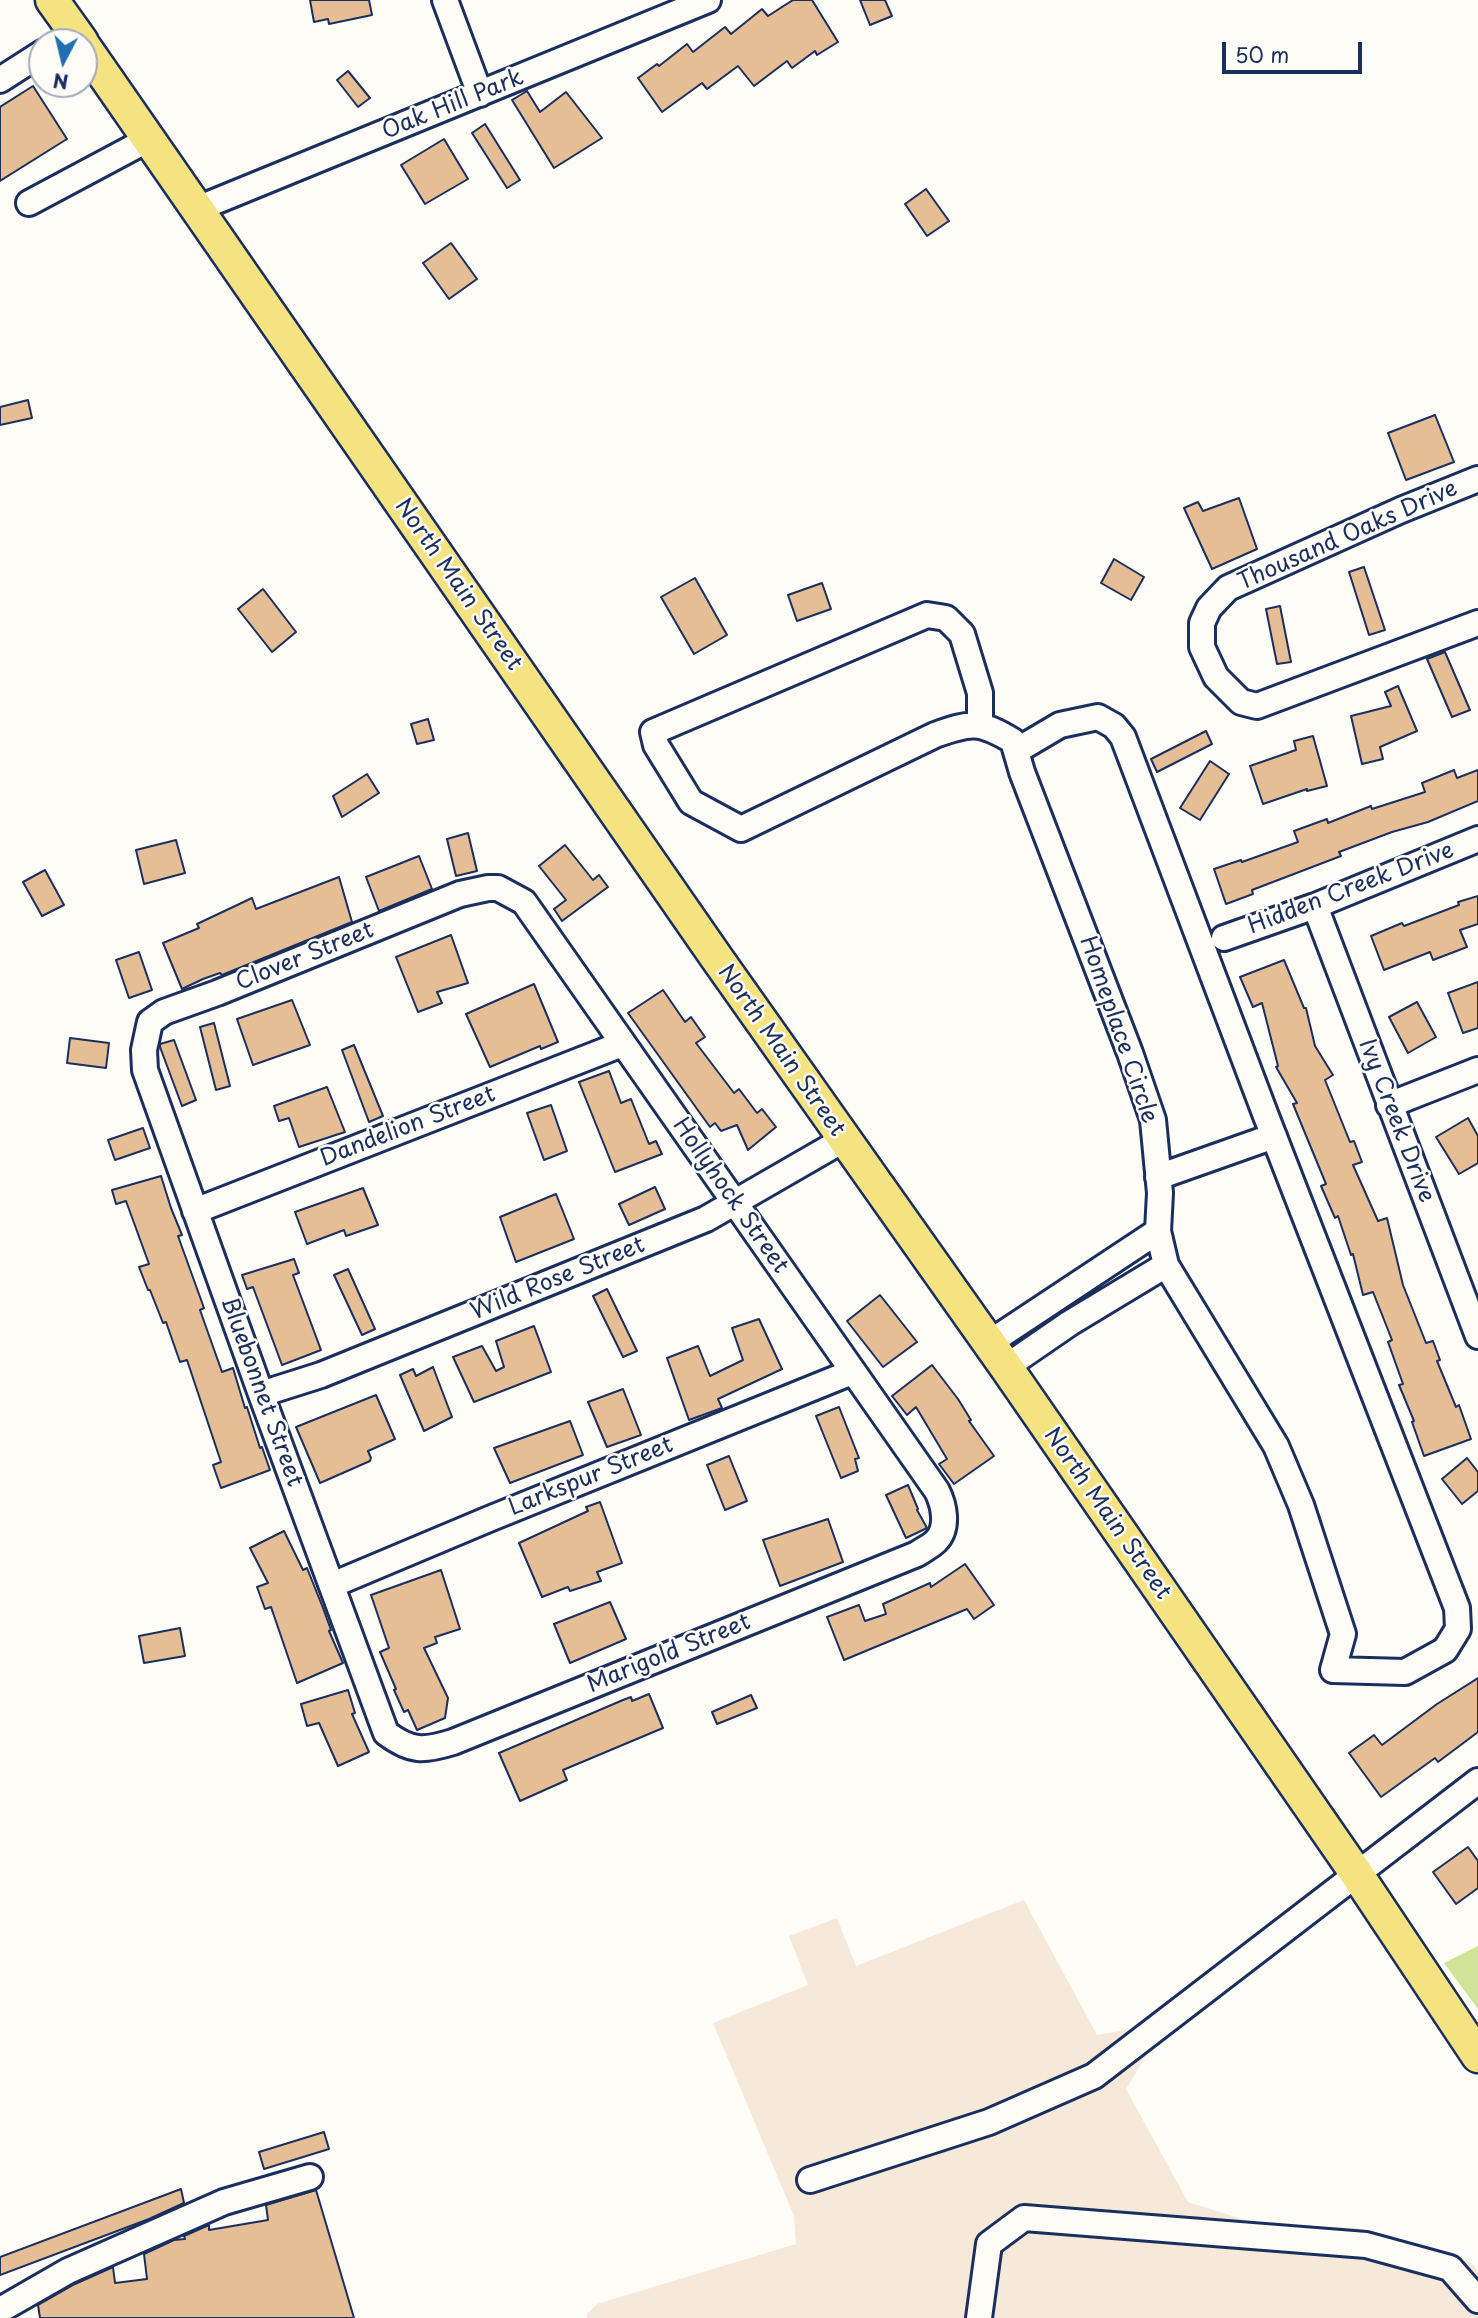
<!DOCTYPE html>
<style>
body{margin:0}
#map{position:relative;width:1478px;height:2318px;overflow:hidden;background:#fdfcf7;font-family:"Playpen Sans",sans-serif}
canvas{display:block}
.north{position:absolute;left:28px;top:28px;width:70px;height:70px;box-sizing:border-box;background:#fdfcf7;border:2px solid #a3aaba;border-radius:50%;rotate:187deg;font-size:19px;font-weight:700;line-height:28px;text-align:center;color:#1b2f5e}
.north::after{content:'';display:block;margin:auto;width:24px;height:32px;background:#1f6fb2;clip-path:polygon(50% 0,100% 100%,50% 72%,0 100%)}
.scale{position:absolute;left:1222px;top:42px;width:140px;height:32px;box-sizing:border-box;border:4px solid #1b2f5e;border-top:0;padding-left:9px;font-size:21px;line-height:24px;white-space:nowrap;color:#1b2f5e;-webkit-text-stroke:5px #fdfcf7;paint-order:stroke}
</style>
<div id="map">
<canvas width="1478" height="2318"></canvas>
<div class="north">N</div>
<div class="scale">50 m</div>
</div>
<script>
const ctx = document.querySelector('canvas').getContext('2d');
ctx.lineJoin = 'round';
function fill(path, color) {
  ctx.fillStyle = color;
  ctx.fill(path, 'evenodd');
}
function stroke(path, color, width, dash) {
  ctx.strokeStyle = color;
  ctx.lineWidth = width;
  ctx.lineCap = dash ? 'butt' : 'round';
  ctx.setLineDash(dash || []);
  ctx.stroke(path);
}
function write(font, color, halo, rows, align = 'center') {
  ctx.font = font + ' "Playpen Sans",sans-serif';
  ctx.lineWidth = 5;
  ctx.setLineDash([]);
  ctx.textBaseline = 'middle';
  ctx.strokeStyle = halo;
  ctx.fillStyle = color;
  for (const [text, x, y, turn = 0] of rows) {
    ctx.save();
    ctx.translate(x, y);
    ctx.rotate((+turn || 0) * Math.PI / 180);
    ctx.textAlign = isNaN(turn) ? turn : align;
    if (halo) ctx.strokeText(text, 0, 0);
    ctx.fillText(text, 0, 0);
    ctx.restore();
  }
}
fill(new Path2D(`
 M1024 1900 1097 2035 1137 2028 1152 2046 1126 2089 1188 2202 1255 2223 1358 2228 1471 2263 1478 2270V2318H587V2314L597 2304 796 2244 794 2216 713 2023 808 1985 789 1936 837 1918 856 1966Z`), '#f6e9da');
fill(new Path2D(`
 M1478 1946V2009L1444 1963Z`), '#d1e397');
const building = new Path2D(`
 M310 0H369L372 15 329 24 328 19 314 22Z
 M793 0H812L838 42 817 55 815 51 792 68 787 61 754 86 738 66 707 89 702 83 662 112 638 78 657 64 659 66 687 44 693 52 725 27 731 34 762 9 768 16Z
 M860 0H885L892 16 870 25Z
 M348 71 370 98 358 107 337 80Z
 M33 86 67 139 0 181V107Z
 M527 91 540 112 566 92 602 138 554 168 512 100Z
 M485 124 520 180 507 188 472 133Z
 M444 139 468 179 425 204 401 165Z
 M926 189 949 221 927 236 905 204Z
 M451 243 477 279 449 299 423 263Z
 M28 400 32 418 0 425V407Z
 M1435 415 1454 462 1406 480 1388 433Z
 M1239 498 1257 549 1212 569 1184 508 1198 502 1203 511Z
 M1114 559 1144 577 1131 600 1101 583Z
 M1364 567 1385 630 1369 635 1349 572Z
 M695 578 727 635 694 654 661 597Z
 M822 583 831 609 797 621 788 595Z
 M263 589 296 632 272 652 238 609Z
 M1280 606 1291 662 1277 664 1266 609Z
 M1445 652 1470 710 1452 717 1427 659Z
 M1398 686 1417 731 1380 747 1383 759 1362 764 1351 716 1391 706 1385 692Z
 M428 719 434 740 417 744 411 724Z
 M1206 731 1212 744 1157 772 1151 759Z
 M1313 736 1327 786 1307 791V789L1263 804 1250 766 1296 750 1294 741Z
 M1210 761 1229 774 1200 820 1180 808Z
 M1454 770 1457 778 1478 770V801L1428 822 1392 832 1339 852 1341 856 1252 890 1253 894 1226 904 1214 869 1241 860 1242 862 1298 842 1294 831 1327 819 1328 823 1371 806 1372 809 1425 792 1422 783Z
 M367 774 379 793 342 817 333 796Z
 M468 833 477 871 456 876 447 839Z
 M176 840 185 873 144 884 136 850Z
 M565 845 593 880 599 875 608 887 562 921 554 909 566 900 539 866Z
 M419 856 432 889 379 911 366 877Z
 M45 870 64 905 42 916 23 882Z
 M339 877 352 922 222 975 220 973 203 979 182 989 163 943 199 928 197 924 252 898 256 909Z
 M1478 896V924L1460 930 1467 947 1433 960 1430 952 1384 970 1371 936 1402 923 1404 926 1459 905 1458 902Z
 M451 935 468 983 437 992 442 1003 418 1012 396 957Z
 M139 952 152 990 129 998 116 960Z
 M1284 960 1304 1008H1306L1315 1046 1333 1075 1325 1080 1350 1142 1354 1141 1362 1162 1353 1165 1378 1221 1387 1218 1403 1285 1426 1343 1433 1341 1440 1360 1437 1361 1456 1407 1459 1405 1471 1439 1424 1456 1412 1422 1414 1421 1399 1385 1403 1384 1388 1342 1392 1340 1373 1292 1363 1295 1353 1254 1351 1255 1338 1216 1335 1218 1321 1186 1326 1184 1293 1104 1297 1103 1276 1067 1278 1066 1262 1003 1253 1007 1240 977Z
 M1478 982V1028L1463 1033 1448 993Z
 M534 984 558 1042 541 1049 540 1046 490 1067 466 1014Z
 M663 990 685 1022 691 1017 705 1037 696 1043 734 1093 739 1089 757 1113 762 1109 776 1127 748 1150 737 1125 721 1131 715 1123 710 1127 628 1013Z
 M292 1000 310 1045 253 1065 237 1019Z
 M1417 1002 1436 1037 1408 1053 1389 1017Z
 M214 1023 230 1086 216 1090 200 1027Z
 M70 1038 109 1043 106 1068 67 1063Z
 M174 1040 196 1100 182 1106 160 1047V1044Z
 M354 1045 383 1116 369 1122 342 1050Z
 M609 1071 621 1103 631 1099 649 1144 656 1141 662 1154 615 1172 579 1082Z
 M327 1087 345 1132 299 1147 289 1118 279 1121 274 1106Z
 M551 1105 567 1151 544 1160 527 1113Z
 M1468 1118 1478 1136V1163L1459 1174 1436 1137Z
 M143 1128 150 1148 115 1160 108 1140Z
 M161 1176 171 1208 182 1235 178 1236 204 1308 200 1310 222 1372 233 1368 245 1408 247 1407 260 1448 262 1447 270 1470 221 1488 213 1465 221 1462 187 1360 180 1362 166 1322 163 1323 150 1290H148L139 1267 149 1264 126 1201 116 1204 112 1190Z
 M655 1187 665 1209 629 1225 619 1204Z
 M363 1188 378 1225 346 1236 344 1230 307 1244 295 1212Z
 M556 1194 574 1239 516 1262 500 1217Z
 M294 1259 299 1273 293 1275 321 1350 282 1365 253 1287 247 1289 242 1275Z
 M348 1269 375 1329 362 1335 334 1275Z
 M607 1289 637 1351 623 1357 593 1296Z
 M880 1295 917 1342 883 1367 847 1321Z
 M759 1319 782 1369 718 1399 722 1408 689 1420 667 1358 698 1346 710 1376 743 1360 732 1328Z
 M534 1326 551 1372 474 1402 453 1357 482 1346 496 1371 504 1367 496 1341Z
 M932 1365 958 1399 971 1420 969 1421 994 1456 954 1484 939 1464 947 1459 916 1407 907 1415 892 1396Z
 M433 1367 452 1417 424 1431 400 1375 413 1369 416 1376Z
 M623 1389 641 1435 607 1447 588 1402Z
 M376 1395 395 1439 368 1451 371 1458 370 1461 320 1483 296 1427Z
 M839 1407 859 1458 855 1459 858 1471 841 1478 816 1416Z
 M570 1421 583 1455 510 1483 494 1448Z
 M729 1456 747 1501 725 1510 707 1465Z
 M1467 1458 1478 1472V1491L1462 1504 1442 1479Z
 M908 1485 918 1509 917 1510 927 1528 906 1538 886 1495Z
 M600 1502 622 1563 597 1572 601 1581 570 1591 568 1587 542 1597 519 1543 588 1511 586 1507Z
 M828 1519 843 1562 780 1586 763 1540Z
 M284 1531 303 1570 307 1568 323 1608 331 1630 329 1631 343 1663 297 1683 271 1607 265 1609 257 1587 268 1583 250 1548Z
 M965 1564 994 1605 974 1619 967 1609 844 1660 827 1617 859 1605 865 1621 886 1614 883 1604 930 1583 931 1587Z
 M441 1570 460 1629 435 1637 437 1643 424 1648 448 1698 445 1718 417 1730 408 1710 404 1712 394 1690 396 1689 380 1652 389 1648 371 1595Z
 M610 1602 626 1639 570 1663 554 1624Z
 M180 1628 185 1656 144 1663 139 1636Z
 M1478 1678V1732L1438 1762 1435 1758 1381 1797 1349 1753 1374 1735 1382 1745 1437 1704Z
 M348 1690 355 1713 352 1714 369 1752 338 1766 319 1723 307 1726 301 1704Z
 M649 1694 663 1728 563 1770 567 1780 520 1801 499 1753 623 1700 631 1697 632 1701Z
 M751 1695 757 1708 717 1724 712 1712Z
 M1468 1847 1478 1861V1888L1456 1904 1433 1872Z
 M324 2132 329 2149 264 2169 259 2152Z
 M181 2189 184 2203 149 2219 0 2275V2257Z
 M316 2190 354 2318H40L38 2305 75 2284 113 2267 115 2283 147 2279 144 2254 174 2240 185 2239 184 2236 209 2225V2230L268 2220 266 2205Z`);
fill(building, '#e5be95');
stroke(building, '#1b2f5e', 2);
const minor = new Path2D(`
 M445 0 480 94
 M0 80 42 53
 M29 203 149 139
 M197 209 708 0
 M1478 479 1401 510 1228 588 1209 608 1202 623V647L1216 677 1241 702 1257 706 1478 623
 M980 726V693L962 634 946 618 927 615 653 732 656 745 691 802 741 829 935 735C971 722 980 721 1013 741L1022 772 1130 1053 1153 1120 1160 1193 1158 1231 1166 1265 1276 1446 1301 1505 1343 1634 1333 1670 1405 1672 1445 1650 1458 1629 1457 1608 1266 1116 1123 737 1114 726 1098 717 1060 725 1016 751
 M488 888H498L524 902 937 1491C944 1505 949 1528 936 1541 931 1546 923 1550 917 1554L453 1742C424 1751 411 1752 386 1733L261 1394 145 1070 144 1050 150 1022 164 1012 217 993 460 894Z
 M1315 906 1478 1336
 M1224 938 1315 906 1478 839
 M1389 1105 1478 1070
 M1158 1177 1274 1136
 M195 1211 622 1044
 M989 1343 1158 1231
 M1006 1367 1070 1323 1166 1265
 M261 1394 321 1375 706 1219 843 1140
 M332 1585 489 1519 852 1372
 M810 2180 989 2122 1094 2076 1478 1781
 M0 2310 68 2271 224 2202 310 2177
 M979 2318 989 2244 1024 2218 1366 2245 1450 2268 1478 2300`);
const major = new Path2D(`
 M52 0 82 42
 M84 46 716 957 1006 1367 1356 1873 1478 2056`);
stroke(minor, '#1b2f5e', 30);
stroke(major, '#1b2f5e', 37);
stroke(minor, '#fdfcf7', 24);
stroke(major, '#f5e382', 32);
write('23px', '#1b2f5e', '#fdfcf7', [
 ["Oak Hill Park",453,105,-22],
 ["Thousand Oaks Drive",1348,536,-24],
 ["North Main Street",458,585,55],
 ["Hidden Creek Drive",1351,889,-21],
 ["Clover Street",305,957,-22],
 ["Homeplace Circle",1118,1030,71],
 ["North Main Street",781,1051,55],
 ["Ivy Creek Drive",1396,1121,69],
 ["Dandelion Street",408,1127,-21],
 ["Hollyhock Street",730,1196,55],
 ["Wild Rose Street",558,1279,-22],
 ["Bluebonnet Street",261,1392,70],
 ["Larkspur Street",591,1477,-22],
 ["North Main Street",1107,1514,55],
 ["Marigold Street",669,1654,-22]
]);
</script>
